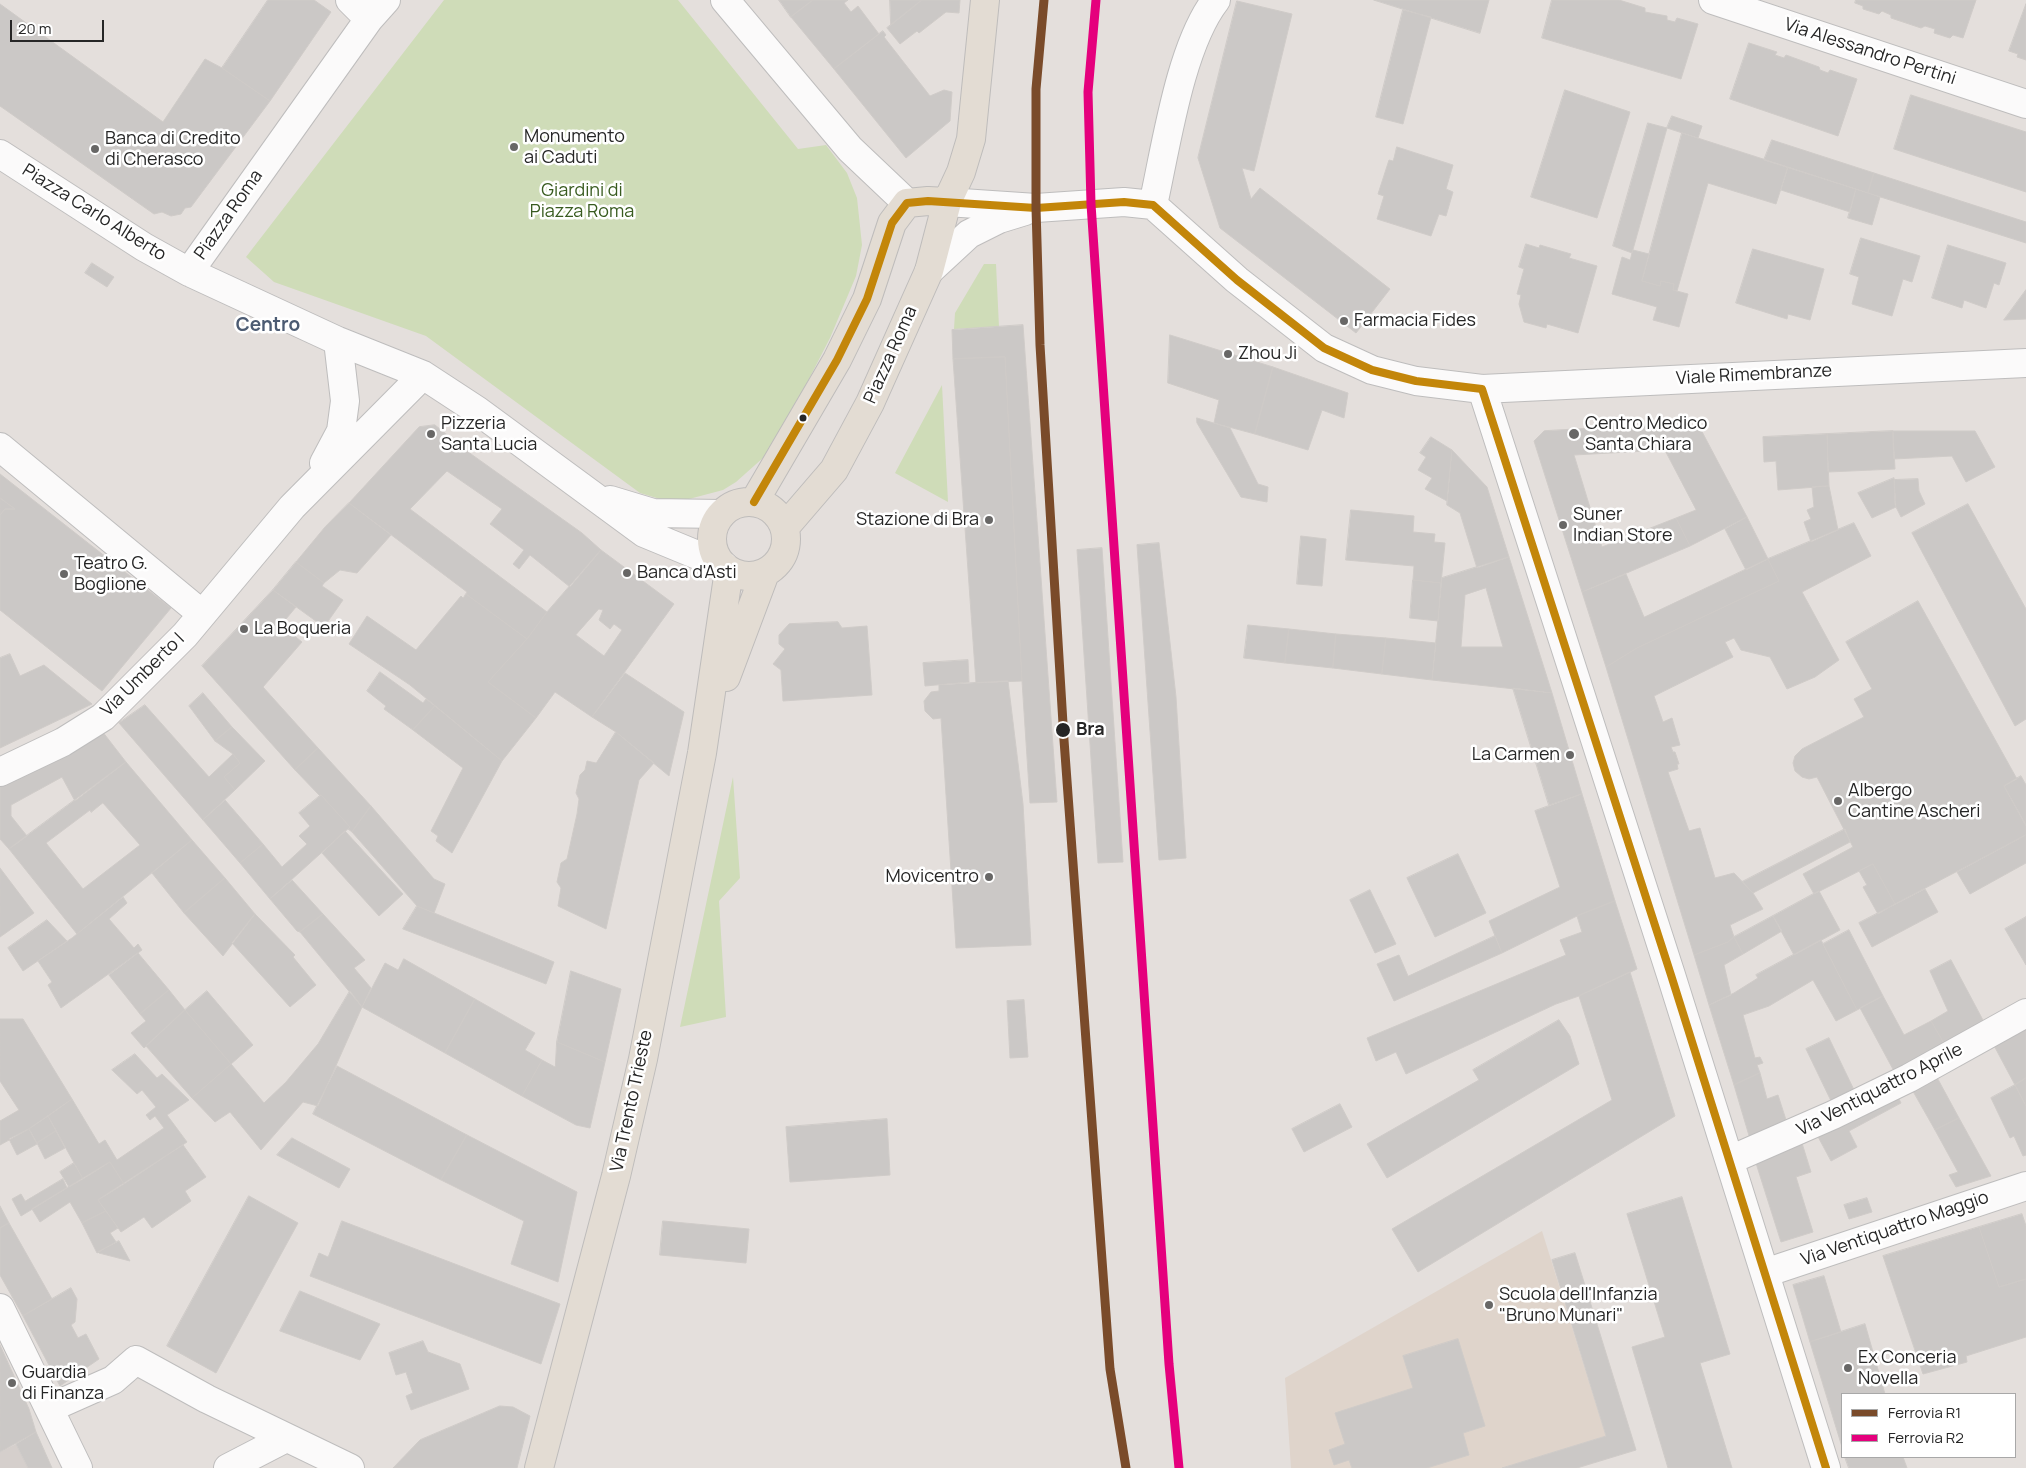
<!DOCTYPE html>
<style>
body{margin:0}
#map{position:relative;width:2026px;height:1468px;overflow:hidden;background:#e4dfdc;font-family:Manrope,sans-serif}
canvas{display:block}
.legend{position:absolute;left:1841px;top:1393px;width:175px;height:65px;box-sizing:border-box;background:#fff;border:1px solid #a8a8a8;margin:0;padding:6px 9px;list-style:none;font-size:15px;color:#262626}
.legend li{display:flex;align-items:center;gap:10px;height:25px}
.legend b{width:25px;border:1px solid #a8a8a8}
.scale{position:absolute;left:10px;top:20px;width:94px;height:22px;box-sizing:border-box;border:2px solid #262626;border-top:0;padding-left:6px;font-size:15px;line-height:18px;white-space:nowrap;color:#262626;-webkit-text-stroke:4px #fff;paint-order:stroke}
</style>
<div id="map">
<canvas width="2026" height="1468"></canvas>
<ul class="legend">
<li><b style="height:6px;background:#7a4b2a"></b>Ferrovia R1</li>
<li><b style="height:6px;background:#e5007d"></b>Ferrovia R2</li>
</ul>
<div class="scale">20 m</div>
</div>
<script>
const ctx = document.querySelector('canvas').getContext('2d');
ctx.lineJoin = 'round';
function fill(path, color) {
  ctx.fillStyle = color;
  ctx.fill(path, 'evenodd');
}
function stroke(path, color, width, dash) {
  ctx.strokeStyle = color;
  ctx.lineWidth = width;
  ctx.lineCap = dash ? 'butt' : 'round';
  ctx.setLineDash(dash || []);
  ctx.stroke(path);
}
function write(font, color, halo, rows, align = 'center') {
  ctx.font = font + ' Manrope,sans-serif';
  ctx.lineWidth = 5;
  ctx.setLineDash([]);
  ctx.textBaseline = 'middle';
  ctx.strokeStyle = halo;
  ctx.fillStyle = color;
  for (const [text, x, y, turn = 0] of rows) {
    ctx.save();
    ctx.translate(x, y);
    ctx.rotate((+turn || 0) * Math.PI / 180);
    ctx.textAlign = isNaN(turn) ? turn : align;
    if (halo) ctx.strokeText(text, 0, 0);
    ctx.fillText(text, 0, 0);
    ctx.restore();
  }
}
fill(new Path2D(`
 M1542 1231 1606 1436 1503 1468H1291L1285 1378Z`), '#dfd4cb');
fill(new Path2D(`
 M444 0H678L798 149 826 145 847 173 857 198 862 245 856 276 830 338 773 449 736 482 723 490 689 499 670 502 640 493 426 336 274 282 246 257Z
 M984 264H996L999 327 954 329 955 313Z
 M942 385 948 502 895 473Z
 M733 777 740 878 719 901 726 1017 680 1027Z`), '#cfdcb8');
fill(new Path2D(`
 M16 1444 28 1468H0V1452Z`), '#d5cfcc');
const building = new Path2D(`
 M268 0H314L331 12 270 101 222 68Z
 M779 0H813L791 17Z
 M813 0H848L844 3 851 12 858 6 879 34 834 69 791 17Z
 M890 0H922L891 25Z
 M922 0H960L959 13 946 12 919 33 917 31 900 44 887 28Z
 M1374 0H1489L1480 33Z
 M1552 0H1619L1645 8V12L1667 16V20L1675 22 1677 18 1698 24 1681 79 1542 38Z
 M1856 0H1976L1963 38 1953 35 1950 38 1934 33 1935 29 1925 26 1921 28 1891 18V15L1882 11 1879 14 1863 9V6L1855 3Z
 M1237 1 1292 14 1254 171 1242 168 1251 199 1260 188 1390 289 1356 333 1220 228 1198 158Z
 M0 4 163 122 205 59 222 68 270 101 191 207 185 208 181 214 171 216 162 212 154 214 0 106Z
 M2026 4V60L2017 57 2018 54 2009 51Z
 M1403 10 1431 17 1403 124 1376 117Z
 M883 31 886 35 884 37 930 96 944 90 952 92 950 121 906 158 834 69Z
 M1749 43 1777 52 1775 55 1784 58 1786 55 1819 67 1820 70 1828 73 1830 70 1857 79 1838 136 1730 99Z
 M1565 90 1630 112 1597 218 1531 197Z
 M1911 95 2026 132V192L1894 149Z
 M1672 116 1702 126 1698 138 1667 128Z
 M1648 123 1667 128 1632 253 1613 246Z
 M1682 133 1788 167 1776 204 1708 183 1677 291 1673 290 1674 284 1661 281 1660 286 1642 281Z
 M1772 140 1874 173 1868 193 1764 160Z
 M1397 147 1453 165 1446 189 1453 192 1446 216 1439 214 1431 236 1377 219 1384 196 1378 194 1389 160 1393 161Z
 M1788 167 1856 189 1850 212 1781 190Z
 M1874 173 2026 222V243L1868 193Z
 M1856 189 1880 197 1872 225 1848 218Z
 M1861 238 1920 256 1912 282 1903 279 1892 316 1852 304 1859 277 1850 274Z
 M1526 244 1539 248 1540 245 1571 254 1569 258 1597 266 1578 333 1547 324 1546 328 1524 322 1519 304 1521 295 1517 294 1524 269 1519 267Z
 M1948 245 2006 263 1999 285 1994 283 1986 308 1964 300 1962 308 1932 298Z
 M1753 249 1824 269 1810 320 1788 314 1787 319 1736 303Z
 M1633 250 1649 254 1642 281 1660 286 1661 281 1674 284 1673 290 1688 294 1679 327 1653 320 1657 307 1612 294 1622 257 1630 260Z
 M92 263 114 277 107 287 85 273Z
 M2026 290V319L2004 320Z
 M1023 325 1057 802 1030 803 1022 681 1005 357 953 359 952 330Z
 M1170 335 1273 367 1255 434 1214 423 1219 400 1168 383Z
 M1005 357 1022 681 976 683 953 359Z
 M1273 367 1348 393 1344 418 1322 410 1308 450 1255 434Z
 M1197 418 1230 428 1258 484 1268 487 1267 502 1241 497 1197 423Z
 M435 425 471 454 582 533 601 550 570 587 530 555 519 569 513 564 524 550 490 524 502 509 447 471 410 509 547 612 527 639 466 594 467 592 349 503 419 427Z
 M1652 425 1665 450 1574 455 1602 547 1676 518 1690 546 1582 592 1534 441 1544 431Z
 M1652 425 1699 426 1747 517 1690 546 1676 518 1696 510Z
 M1893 431 1895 469 1828 472 1827 434Z
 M1893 431H1975L1995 467 1966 482 1952 456 1894 459Z
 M1827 434 1829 486 1778 490 1776 461 1764 462 1763 437Z
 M1431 437 1452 450 1447 501 1425 489 1432 478 1418 470 1426 457 1420 453Z
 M1452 450 1487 487 1509 557 1477 568 1460 513 1447 505Z
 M0 474 171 608 102 691 0 610V515L5 509H15L0 498Z
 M1894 478 1896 507 1872 518 1858 493Z
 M1918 479 1919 491 1925 504 1901 517 1895 505 1894 480Z
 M1829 486 1838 530 1811 542 1804 522 1811 519 1807 510 1814 507 1812 487Z
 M0 498 15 509H5L0 515Z
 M349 503 391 535 357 573 340 570 324 583 296 562 325 527Z
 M1968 504 2026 609V719L2015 726 1912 533Z
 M1351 510 1414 516 1413 532 1435 534 1434 542 1445 543 1441 583 1413 580 1414 566 1346 560Z
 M1747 517 1768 559 1746 570 1725 529Z
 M1854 523 1871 556 1802 592 1839 660 1815 677 1787 689 1770 657 1741 650 1734 638 1725 642 1733 657 1654 696 1663 722 1672 718 1680 745 1671 747 1673 752H1675L1679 764H1677L1678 769 1668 772 1689 831 1700 828 1715 878 1734 873 1753 893 1763 909 1730 925 1734 937 1728 942 1694 955 1606 667 1637 648 1779 581 1768 559Z
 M1301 536 1326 539 1322 586 1297 584Z
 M1159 543 1176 697 1186 858 1159 860 1137 545Z
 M1102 548 1123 862 1098 863 1077 550Z
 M601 550 674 604 592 717 555 692 536 718 488 682 527 639 547 612ZM599 609 603 610 599 620 610 629 614 624 622 630 604 656 576 635Z
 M1509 557 1552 693 1432 680 1442 578ZM1486 588 1503 647H1461L1465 595Z
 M1768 559 1779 581 1637 648 1606 667 1582 592 1626 574 1644 617Z
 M296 562 324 583 322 586 343 600 324 627 273 590Z
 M1413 580 1441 583 1438 621 1410 618Z
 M273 590 296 607 281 625 302 642 263 687 318 748 295 770 202 666Z
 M466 594 527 639 488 682 536 718 502 761 410 685 349 644 367 616 416 650 461 596 463 598Z
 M1918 601 2017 779 2004 786 2026 826V835L1895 904 1873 864 1814 894 1803 874 1853 847 1817 777 1809 779 1802 777 1795 771 1793 763 1795 756 1802 749 1864 717 1854 699 1872 689 1846 642Z
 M838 622 842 628 867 626 872 695 783 701 781 670 773 664 785 649 779 644V635L789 624Z
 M1248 625 1289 629 1285 663 1244 658Z
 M1289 629 1336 634 1333 668 1285 663Z
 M1336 634 1386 638 1382 674 1333 668Z
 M1386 638 1436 643 1432 680 1382 674Z
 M10 654 20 676 44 665 92 704 0 748V658Z
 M968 660 969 682 925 686 923 663Z
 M380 672 423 703 426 699 435 706 413 730 384 709 386 706 367 691Z
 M625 673 684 712 669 776 616 732 592 717Z
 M1008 681 1023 804 1031 945 956 948 941 718 933 719 925 711 924 701 931 692 939 691V685Z
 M1513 688 1552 693 1582 794 1549 805Z
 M203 693 232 727 215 741 189 706Z
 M145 705 209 777 233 754 240 763 224 777 235 790 203 820 119 723Z
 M435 706 502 761 452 853 436 841 438 836 431 831 463 768 413 730Z
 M232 727 265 761 235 790 224 777 240 763 233 754 215 741Z
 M102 731 126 762 75 801 62 777 11 805V816L27 836 9 849 0 839V783Z
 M616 732 654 763 639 780 606 929 558 906 561 888 557 882 561 863 567 859 577 814 579 799 576 793 580 775 585 770 587 761 596 763Z
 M318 748 371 806 352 832 348 829 350 827 321 795 320 796 295 770Z
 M126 762 192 840 77 934 9 849ZM103 803 140 845 83 889 46 843 90 810 91 812Z
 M2021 776 2026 785V825L2004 786Z
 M1582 794 1615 901 1577 916 1502 953 1489 921 1560 887 1535 811Z
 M321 795 350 827 270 899 240 863 263 844 282 867 307 844 299 836 310 826 299 813Z
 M225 800 263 844 240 863 203 820Z
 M371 806 434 879 445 884 434 913 417 906 352 832Z
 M1845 829 1850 842 1753 893 1742 882Z
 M345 831 403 894 379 916 322 853Z
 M2026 835V863L1970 894 1957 872Z
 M192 840 225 878 184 913 152 873Z
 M1458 854 1486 913 1435 937 1407 878Z
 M1873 864 1895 904 1878 914 1863 887 1867 885 1859 871Z
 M0 868 34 913 0 937Z
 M225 878 255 914 223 956 184 913Z
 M292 880 323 914 300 932 297 931 270 899Z
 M1925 889 1938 912 1872 947 1859 923Z
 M1370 890 1396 944 1375 953 1350 900Z
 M1819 891 1840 930 1794 955 1773 916Z
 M123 897 127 903 109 919 134 948 138 944 142 950 61 1008 48 985 52 982 38 961 72 938Z
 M1615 901 1637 969 1579 996 1556 1004 1406 1074 1396 1052 1376 1061 1367 1038 1566 955 1560 940 1582 932 1577 916Z
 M417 906 554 962 546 984 403 929Z
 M255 914 295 955 293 957 316 985 290 1007 232 943Z
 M323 914 365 960 354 968 371 988 362 1007 300 932Z
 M1773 916 1782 931 1743 954 1734 937Z
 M2026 917V965L2005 929Z
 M47 920 67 941 23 971 8 948Z
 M1849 930 1883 996 1857 1010 1823 944Z
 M1495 936 1502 953 1394 1001 1377 964 1399 955 1408 976Z
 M1734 937 1743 954 1724 965 1731 995 1709 1005 1694 955 1728 942Z
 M1821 940 1857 1010 1836 1021 1813 980 1769 1006 1743 1015 1755 1058 1760 1057 1763 1063 1757 1065 1760 1073 1734 1085 1709 1005 1734 993 1758 978 1756 975Z
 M138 953 169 990 140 1014 109 975Z
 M404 959 475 999 445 1053 362 1007 385 963 398 970Z
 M1951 960 1984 1022 1945 1045 1931 1021 1948 1011 1930 971Z
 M571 971 621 989 605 1062 557 1042Z
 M1630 972 1675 1116 1418 1272 1392 1229 1612 1100 1579 996Z
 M169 990 185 1010 144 1048 131 1033 146 1021 140 1014Z
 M207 991 253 1045 231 1064 185 1010Z
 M350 991 362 1007 318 1106 303 1102 261 1150 230 1112 215 1122 192 1098 231 1064 264 1103 286 1082 318 1044Z
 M1883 996 1904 1035 1931 1021 1945 1045 1895 1073 1860 1008Z
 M475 999 535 1033 525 1050 542 1060 522 1096 445 1053Z
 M1024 1000 1028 1057 1010 1058 1007 1001Z
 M185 1010 231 1064 192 1098 146 1046Z
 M0 1019H23L72 1099 29 1129 0 1145V1121L19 1110 0 1081Z
 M1559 1020 1570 1036 1579 1064 1387 1178 1367 1144 1479 1080 1473 1070Z
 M2026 1021V1078L2015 1085 1991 1040Z
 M1829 1038 1856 1094 1833 1105 1806 1049Z
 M557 1042 605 1062 590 1128 576 1125 522 1096 542 1060 555 1067Z
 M135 1054 157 1078 162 1074 189 1100 167 1115 187 1142 124 1184 110 1162 83 1179 48 1116 72 1099 99 1144 105 1140 117 1160 164 1128 155 1116 150 1120 146 1115 156 1107 142 1090 137 1094 112 1070Z
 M337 1066 467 1135 441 1180 313 1114Z
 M1934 1072 1959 1118 1935 1130 1910 1086Z
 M1760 1073 1767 1099 1778 1095 1788 1126 1750 1139 1734 1085Z
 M2026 1078V1106L2015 1085Z
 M2015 1085 2026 1106V1155L2023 1156 2014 1136 2010 1138 1991 1098Z
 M1895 1091 1901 1103 1849 1131 1857 1147 1831 1161 1816 1133Z
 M1340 1104 1352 1127 1304 1152 1292 1129Z
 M48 1116 56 1131 37 1143 29 1129Z
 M1959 1118 1991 1176 1956 1187 1949 1175 1958 1172 1935 1130Z
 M887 1119 890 1175 790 1182 786 1127Z
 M29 1129 37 1144 17 1155 9 1139Z
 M56 1131 65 1148 45 1159 37 1143Z
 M467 1135 577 1192 558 1282 511 1264 524 1221 441 1180Z
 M292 1138 350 1169 339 1188 277 1155Z
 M1801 1140 1811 1172 1796 1177 1813 1232 1781 1242 1755 1160Z
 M183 1145 206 1177 185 1191 191 1201 152 1228 144 1217 121 1232 98 1200Z
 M110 1162 124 1184 98 1200 106 1211 82 1223 70 1202 40 1222 32 1209Z
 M74 1163 83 1179 69 1187 60 1172Z
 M63 1179 67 1188 21 1216 12 1199 21 1194 25 1201Z
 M249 1196 298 1223 216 1373 167 1346Z
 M1682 1197 1730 1354 1700 1363 1732 1468H1668L1632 1347 1665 1337 1627 1214Z
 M1867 1198 1872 1212 1849 1219 1844 1205Z
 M0 1206 9 1223 0 1228Z
 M106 1211 118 1228 110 1233 116 1242 97 1253 82 1223Z
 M2022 1214 2026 1226V1279L1999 1287 1979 1227Z
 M342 1221 560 1304 541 1364 310 1276 319 1253 328 1257Z
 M663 1221 749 1229 746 1263 660 1255Z
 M9 1223 52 1299 23 1316 0 1275V1228Z
 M1979 1227 1999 1287 2026 1279V1337L1966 1356 1967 1362 1923 1374 1883 1256Z
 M119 1241 130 1261 99 1253 98 1252Z
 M1575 1253 1636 1450 1577 1468H1502L1606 1436 1552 1260Z
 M1824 1276 1841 1332 1810 1342 1793 1285Z
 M71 1288 77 1299 75 1322 71 1325 78 1338 86 1334 99 1359 60 1386 23 1316Z
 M300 1291 380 1324 360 1360 280 1331Z
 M1865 1324 1885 1394H1842V1447L1810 1342Z
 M1458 1339 1485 1426 1463 1433 1469 1455 1427 1468H1352L1349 1460 1334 1465 1329 1450 1345 1444 1335 1413 1413 1388 1403 1356Z
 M423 1341 428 1352 460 1364 469 1389 411 1410 406 1396 413 1393 406 1372 396 1375 389 1353Z
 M0 1345 29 1409 36 1432 0 1452Z
 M500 1406 513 1407 530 1416 517 1468H393L420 1440Z
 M36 1432 52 1468H28L16 1444Z
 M1845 1457H1903L1907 1468H1849Z`);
fill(building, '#cbc8c6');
stroke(building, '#cfcbc8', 1);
const minor = new Path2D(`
 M350 0 369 19
 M725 0 850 149 907 203
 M1713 0 2026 104
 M0 154 144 247 189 272 338 341 423 375 478 411 644 533 724 566
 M947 202 1036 208 1124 202 1153 205 1237 280 1324 348 1372 370 1416 381 1482 389 1671 975 1826 1468
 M1153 205C1166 147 1180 46 1216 0
 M929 271 969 234 999 219 1025 211
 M189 272 369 19 386 0
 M1482 389 2026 363
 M0 447 202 614
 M324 463 341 431 345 401 338 341
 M610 500 653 513 721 514
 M0 772 63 742 103 717 185 635 292 507 423 375
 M1730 1160 1833 1115 1909 1078 2026 1013
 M1765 1273 2026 1186
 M0 1308 78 1468
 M50 1408 113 1380 136 1360 207 1399 350 1468
 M228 1468 286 1438`);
const major = new Path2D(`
 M712 539a37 37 0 1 1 74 0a37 37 0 1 1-74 0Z
 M754 502 837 360 867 299 892 223 907 203 928 201 947 202
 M785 527 834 470 870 403 929 271 947 202 961 172 971 139 985 0
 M726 677 765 573
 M539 1468 616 1176 643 1059 702 753 729 570`);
stroke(minor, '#bebdbd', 30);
stroke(major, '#bebcbb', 30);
stroke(minor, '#fbfafa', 28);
stroke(major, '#e3dcd3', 28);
stroke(new Path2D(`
 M1096 0 1088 92 1091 204 1169 1364 1179 1468`), '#dcdcdd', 4);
stroke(new Path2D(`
 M754 502 837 360 867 299 892 223 907 203 928 201 1036 208 1124 202 1153 205 1237 280 1324 348 1372 370 1416 381 1482 389 1671 975 1826 1468`), '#c3860a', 8);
stroke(new Path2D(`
 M1044 0 1036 89V208L1040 345 1064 740 1110 1369 1126 1468`), '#7a4b2a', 9);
stroke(new Path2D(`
 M1096 0 1088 92 1091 204 1169 1364 1179 1468`), '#e5007d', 9);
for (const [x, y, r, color] of [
 [514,147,5,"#686766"],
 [95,149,5,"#686766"],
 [1344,321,5,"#686766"],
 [1228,354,5,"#686766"],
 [803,418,4.5,"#262626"],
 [431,434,5,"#686766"],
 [1574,434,6,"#686766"],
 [989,520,5,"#686766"],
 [1563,525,5,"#686766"],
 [627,573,5,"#686766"],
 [64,574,5,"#686766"],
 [244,629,5,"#686766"],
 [1063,730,8,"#262626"],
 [1570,755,5,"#686766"],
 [1838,801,5,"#686766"],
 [989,877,5,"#686766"],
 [1489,1305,5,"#686766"],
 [1848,1368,5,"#686766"],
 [12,1383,5,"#686766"]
]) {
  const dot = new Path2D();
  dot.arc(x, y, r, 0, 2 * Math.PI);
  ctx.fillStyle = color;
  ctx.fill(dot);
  stroke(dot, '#fff', 2);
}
write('18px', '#262626', '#fff', [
 ["Via Alessandro Pertini",1870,52,18],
 ["Piazza Carlo Alberto",94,213,32],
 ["Piazza Roma",229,215,-55],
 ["Piazza Roma",891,355,-66],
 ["Viale Rimembranze",1754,375,-3],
 ["Via Umberto I",143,675,-45],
 ["Via Ventiquattro Aprile",1880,1090,-27],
 ["Via Trento Trieste",632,1101,-78],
 ["Via Ventiquattro Maggio",1895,1229,-19]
]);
write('18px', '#262626', '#fff', [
 ["Monumento",524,137],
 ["ai Caduti",524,158],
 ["Banca di Credito",105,139],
 ["di Cherasco",105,160],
 ["Farmacia Fides",1354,321],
 ["Zhou Ji",1238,354],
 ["Pizzeria",441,424],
 ["Santa Lucia",441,445],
 ["Centro Medico",1585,424],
 ["Santa Chiara",1585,445],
 ["Suner",1573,515],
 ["Indian Store",1573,536],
 ["Stazione di Bra",979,520,"right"],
 ["Teatro G.",74,564],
 ["Boglione",74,585],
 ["Banca d'Asti",637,573],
 ["La Boqueria",254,629],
 ["La Carmen",1560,755,"right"],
 ["Albergo",1848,791],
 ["Cantine Ascheri",1848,812],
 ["Movicentro",979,877,"right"],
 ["Scuola dell'Infanzia",1499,1295],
 ["\"Bruno Munari\"",1499,1316],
 ["Ex Conceria",1858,1358],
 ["Novella",1858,1379],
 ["Guardia",22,1373],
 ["di Finanza",22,1394]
], 'left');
write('18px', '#385b1f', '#fff', [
 ["Giardini di",582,191],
 ["Piazza Roma",582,212]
]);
write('bold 18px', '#262626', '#fff', [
 ["Bra",1076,730]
], 'left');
write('bold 19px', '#4c5b72', '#fff', [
 ["Centro",268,326]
]);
</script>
